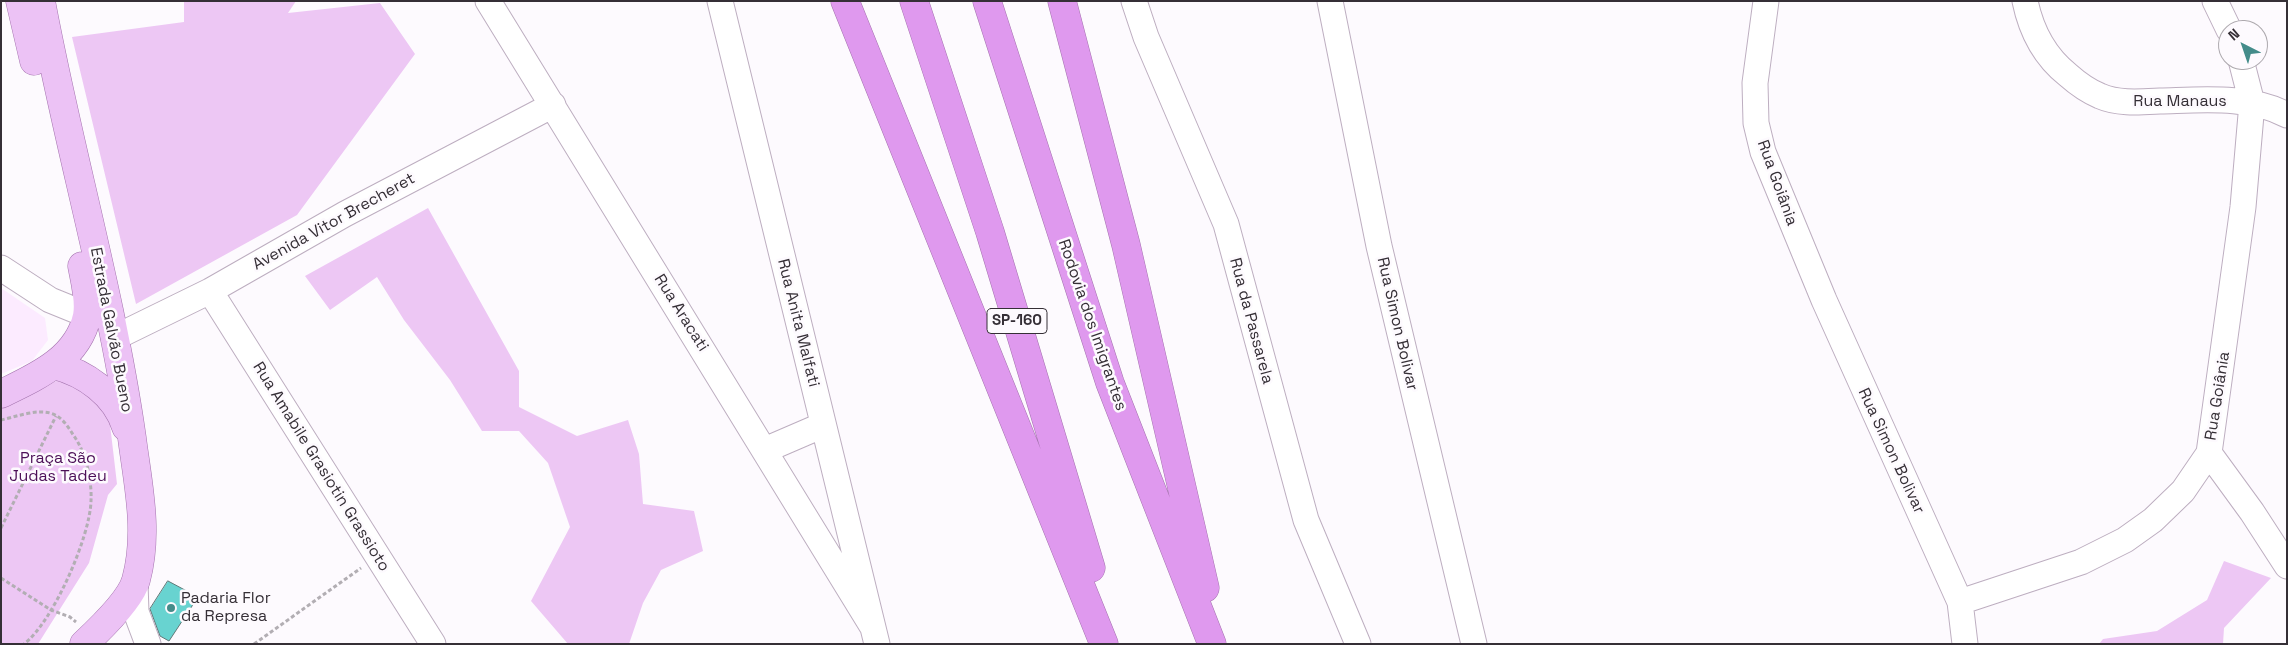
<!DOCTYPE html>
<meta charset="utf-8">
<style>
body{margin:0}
#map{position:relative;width:2288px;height:645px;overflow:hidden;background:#fdfafe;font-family:"Space Grotesk",sans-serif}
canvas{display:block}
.frame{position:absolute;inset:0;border:2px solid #352f36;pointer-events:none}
.north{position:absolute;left:2218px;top:20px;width:50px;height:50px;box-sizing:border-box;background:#fdfafe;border:1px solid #ada9ae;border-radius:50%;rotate:319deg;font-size:14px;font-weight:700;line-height:20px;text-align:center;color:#352f36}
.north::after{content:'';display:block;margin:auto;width:18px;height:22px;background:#448c8a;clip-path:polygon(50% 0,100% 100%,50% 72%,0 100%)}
</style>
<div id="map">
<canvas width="2288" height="645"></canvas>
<div class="frame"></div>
<div class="north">N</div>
</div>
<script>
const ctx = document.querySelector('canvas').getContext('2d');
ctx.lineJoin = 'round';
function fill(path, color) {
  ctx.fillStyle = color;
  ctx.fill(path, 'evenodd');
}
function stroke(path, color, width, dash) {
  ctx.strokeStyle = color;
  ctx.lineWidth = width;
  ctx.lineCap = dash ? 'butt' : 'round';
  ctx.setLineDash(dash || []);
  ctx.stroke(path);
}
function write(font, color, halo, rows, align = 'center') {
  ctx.font = font + ' "Space Grotesk",sans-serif';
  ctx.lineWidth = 5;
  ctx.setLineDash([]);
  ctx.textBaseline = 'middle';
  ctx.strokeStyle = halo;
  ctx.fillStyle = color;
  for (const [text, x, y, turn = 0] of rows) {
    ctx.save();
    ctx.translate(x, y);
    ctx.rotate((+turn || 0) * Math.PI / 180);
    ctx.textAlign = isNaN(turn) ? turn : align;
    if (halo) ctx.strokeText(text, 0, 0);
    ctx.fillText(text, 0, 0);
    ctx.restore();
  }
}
fill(new Path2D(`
 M1 288 45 318 48 340 32 361 1 374Z`), '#fcebff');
fill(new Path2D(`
 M184 1H296L288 13 380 3 415 54 297 215 136 304 72 37 184 22Z
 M428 208 519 371V407L577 436 628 420 639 454 643 504 694 511 703 551 661 570 643 603 629 644H568L531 601 570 527 548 463 519 431H482L450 380 404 320 377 277 330 310 305 276Z
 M63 378 79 379 109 416 117 484 108 495 89 563 38 644H1V406Z
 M2224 561 2271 578 2224 628 2223 644H2099L2103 639 2157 631 2207 600Z`), '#edc7f4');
const building = new Path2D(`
 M168 581 198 597 169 641 160 636 150 609Z`);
fill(building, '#68d3d0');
stroke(building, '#5f7877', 1);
const minor = new Path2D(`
 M488 1 872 626
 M720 1 877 644
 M1134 1 1146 37 1226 224 1306 520 1358 644
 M1330 1 1379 246 1474 644
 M1766 1 1755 83 1756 123 1763 152 1824 300 1960 602 1965 644
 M2025 1C2031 30 2044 56 2068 75 2077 83 2088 91 2100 96 2118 104 2140 102 2160 101 2201 100 2250 95 2287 115
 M2215 1 2229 30
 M1 268 50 300 87 315
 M210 291 433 644
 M114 338 210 291 345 214 553 105
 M765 450 823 425
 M2209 453 2252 512 2287 566
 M135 583 136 612 148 644
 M1960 602 2081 562 2125 540 2153 520 2183 491 2209 453 2243 207 2252 103 2241 60`);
const major = new Path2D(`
 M20 1 34 61
 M41 1C68 147 111 291 132 438 138 485 149 532 136 580 131 599 99 630 84 644
 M54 365C85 373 116 394 126 427
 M1 394C36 377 78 359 87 316 90 300 85 282 82 266`);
const highway = new Path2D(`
 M845 1 1104 644
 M914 1 990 232 1091 568
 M987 1 1110 383 1212 644
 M1062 1 1126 245 1205 588`);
stroke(minor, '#bdaec0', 27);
stroke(major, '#a474ae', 29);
stroke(highway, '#a474ae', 29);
stroke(new Path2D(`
 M1 420C15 417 36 409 50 413 62 416 68 427 74 436 86 453 92 480 91 501 90 537 53 622 24 644
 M1 528 56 416
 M1 578 51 610 70 617 76 622
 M254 644 361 568`), '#b2aeb3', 3, [4, 2.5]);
stroke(minor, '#fff', 25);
stroke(major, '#ecc2f5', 28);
stroke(highway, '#df99ee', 28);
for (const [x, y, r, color] of [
 [171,608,5,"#448c8a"]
]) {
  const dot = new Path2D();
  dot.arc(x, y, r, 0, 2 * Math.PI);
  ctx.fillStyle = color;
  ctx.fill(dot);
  stroke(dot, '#fdfafe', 2);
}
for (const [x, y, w] of [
 [1017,321,60]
]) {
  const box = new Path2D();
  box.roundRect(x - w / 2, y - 12.5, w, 25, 4);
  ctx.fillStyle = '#fdfafe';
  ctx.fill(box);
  stroke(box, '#352f36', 1);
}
write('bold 15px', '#352f36', null, [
 ["SP-160",1017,321]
]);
write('16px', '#352f36', '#fdfafe', [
 ["Rua Manaus",2180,102],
 ["Rua Goiânia",1777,183,70],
 ["Avenida Vitor Brecheret",334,222,-29],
 ["Rua Aracati",681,313,58],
 ["Rua da Passarela",1251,321,75],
 ["Rua Anita Malfati",798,323,76],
 ["Rua Simon Bolivar",1397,324,77],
 ["Rodovia dos Imigrantes",1092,325,71],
 ["Estrada Galvão Bueno",111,330,79],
 ["Rua Goiânia",2218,396,-81],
 ["Rua Simon Bolivar",1891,451,65],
 ["Rua Amabile Grasiotin Grassioto",321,467,58]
]);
write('16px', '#4d1058', '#fdfafe', [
 ["Praça São",58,459],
 ["Judas Tadeu",58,477]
]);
write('16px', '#352f36', '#fdfafe', [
 ["Padaria Flor",181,599],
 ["da Represa",181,617]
], 'left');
</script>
